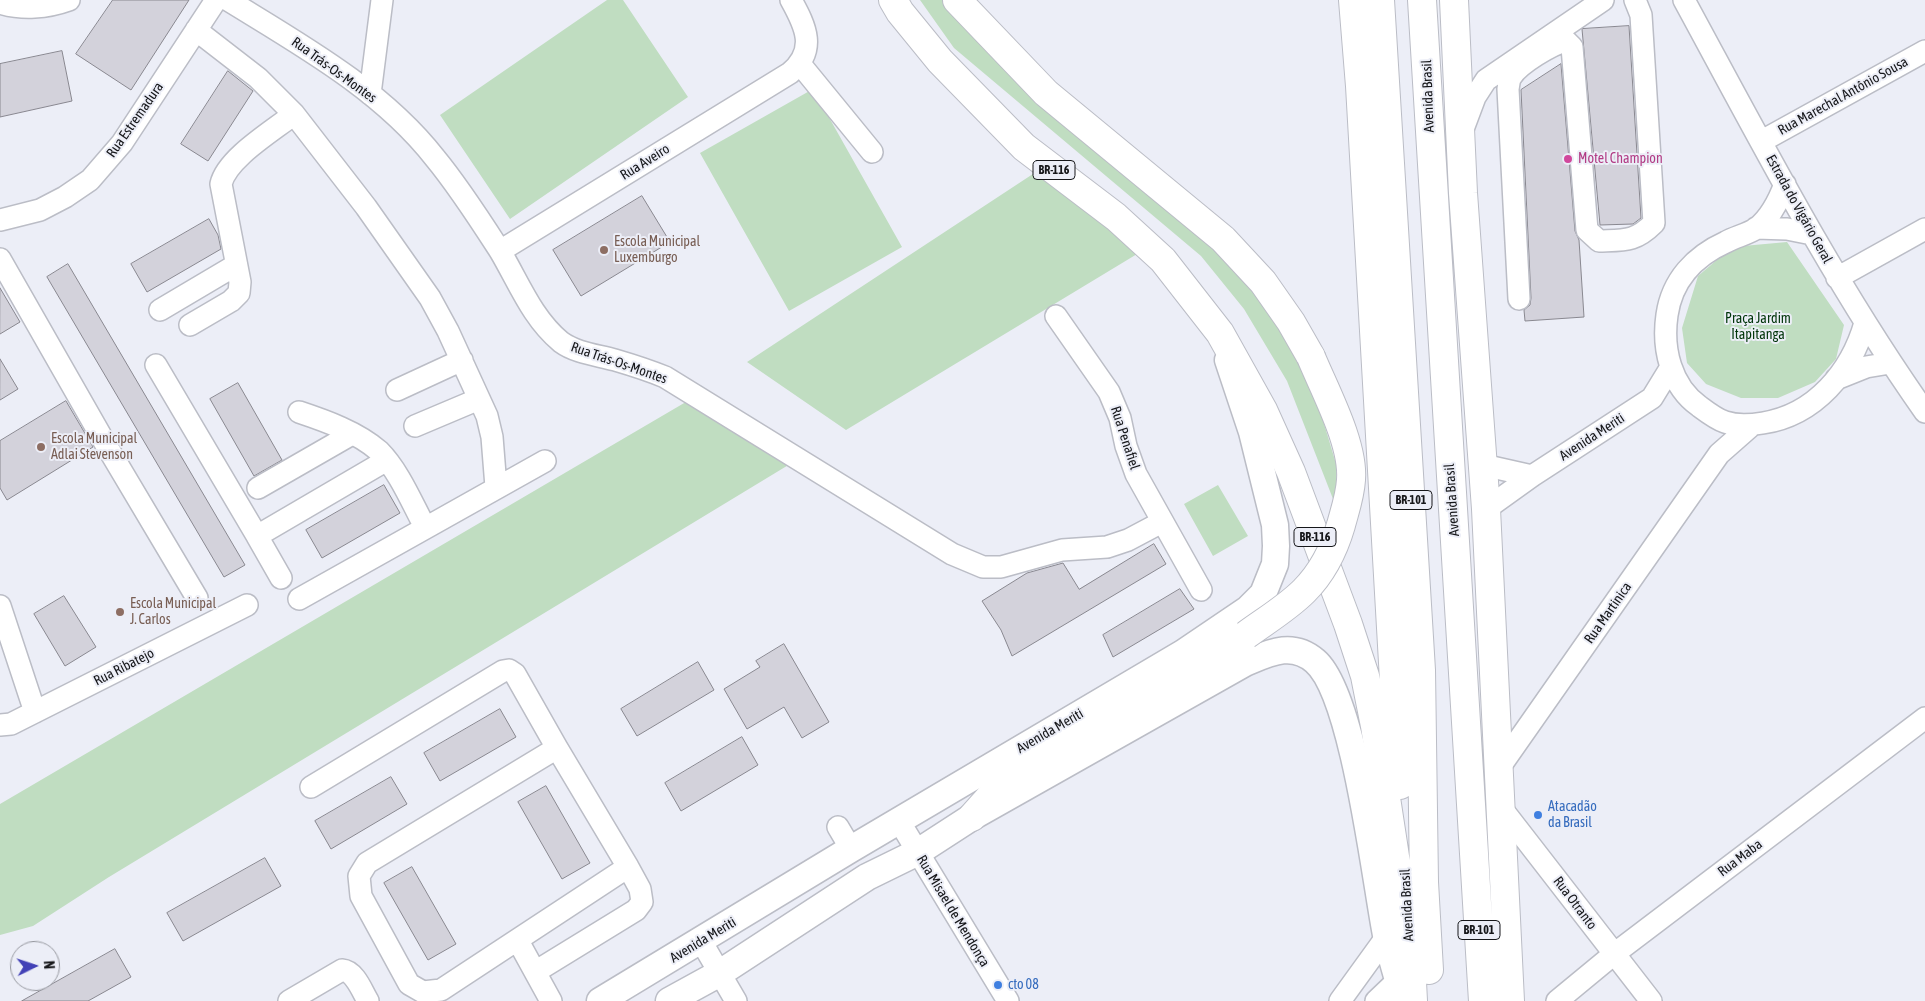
<!DOCTYPE html>
<meta charset="utf-8">
<style>
body{margin:0}
#map{position:relative;width:1925px;height:1001px;overflow:hidden;background:#eceef7;font-family:"Asap Condensed",sans-serif}
canvas{display:block}
.north{position:absolute;left:10px;top:941px;width:50px;height:50px;box-sizing:border-box;background:#eceef7;border:1px solid #96989f;border-radius:50%;rotate:86deg;font-size:14px;font-weight:700;line-height:20px;text-align:center;color:#16171a}
.north::after{content:'';display:block;margin:auto;width:18px;height:22px;background:#4241b6;clip-path:polygon(50% 0,100% 100%,50% 72%,0 100%)}
</style>
<div id="map">
<canvas width="1925" height="1001"></canvas>
<div class="north">N</div>
</div>
<script>
const ctx = document.querySelector('canvas').getContext('2d');
ctx.lineJoin = 'round';
function fill(path, color) {
  ctx.fillStyle = color;
  ctx.fill(path, 'evenodd');
}
function stroke(path, color, width, dash) {
  ctx.strokeStyle = color;
  ctx.lineWidth = width;
  ctx.lineCap = dash ? 'butt' : 'round';
  ctx.setLineDash(dash || []);
  ctx.stroke(path);
}
function write(font, color, halo, rows, align = 'center') {
  ctx.font = font + ' "Asap Condensed",sans-serif';
  ctx.lineWidth = 4;
  ctx.setLineDash([]);
  ctx.textBaseline = 'middle';
  ctx.strokeStyle = halo;
  ctx.fillStyle = color;
  for (const [text, x, y, turn = 0] of rows) {
    ctx.save();
    ctx.translate(x, y);
    ctx.rotate((+turn || 0) * Math.PI / 180);
    ctx.textAlign = isNaN(turn) ? turn : align;
    if (halo) ctx.strokeText(text, 0, 0);
    ctx.fillText(text, 0, 0);
    ctx.restore();
  }
}
fill(new Path2D(`
 M607 0H623L688 97 510 219 440 115Z
 M920 0H951L1241 262 1304 357 1337 467 1335 504 1287 381 1244 309 1201 256 954 48Z
 M813 89 902 247 789 311 700 153Z
 M1042 168 1147 248 846 430 747 362Z
 M1787 242 1844 325 1836 359 1815 382 1778 398H1741L1706 384 1687 363 1682 328 1698 276 1732 247Z
 M691 399 795 461 109 877 33 926 0 935V804Z
 M1218 485 1248 536 1213 556 1184 504Z`), '#c0ddc1');
const building = new Path2D(`
 M113 0H189L131 90 76 54Z
 M1629 26 1641 218 1633 224 1600 225 1582 29Z
 M62 51 72 101 0 117V64Z
 M1561 64 1575 231 1579 240 1584 317 1525 321 1524 310 1530 305 1531 298 1521 90Z
 M228 71 253 91 208 161 181 144Z
 M642 196 670 242 581 296 553 250Z
 M209 219 218 235 221 249 147 292 131 264Z
 M68 264 245 565 224 577 47 277Z
 M0 288 20 322 0 334Z
 M0 359 18 389 0 400Z
 M238 383 282 460 254 476 210 399Z
 M66 401 93 447 7 500 0 488V441Z
 M384 485 400 513 322 558 306 530Z
 M1154 544 1166 564 1012 656 1001 630 982 601 1027 573 1063 563 1079 589Z
 M1180 589 1194 609 1113 657 1103 635Z
 M64 596 96 647 65 666 34 614Z
 M784 644 829 722 802 738 784 707 747 729 724 689 760 667 756 661Z
 M698 662 714 690 637 736 621 709Z
 M500 709 516 737 440 781 424 753Z
 M742 737 758 765 681 811 665 783Z
 M391 777 407 804 331 849 315 821Z
 M546 786 590 863 562 879 518 802Z
 M265 858 281 886 183 941 167 913Z
 M412 867 456 944 428 960 384 883Z
 M115 949 131 977 88 1001H22Z`);
fill(building, '#d3d2db');
stroke(building, '#898890', 1);
const minor = new Path2D(`
 M228 0C301 45 382 90 435 158 459 187 480 220 500 251 519 283 532 318 561 342 576 353 597 355 615 360 632 365 648 370 665 377L952 554 983 567H1001L1062 550 1107 547 1128 540 1162 522
 M1684 0C1760 140 1833 282 1925 412
 M0 3C22 10 47 8 69 0
 M196 30 258 78 294 114 366 207 430 298 448 331 487 416 492 437 496 487
 M800 64 872 152
 M370 94 382 0
 M1463 129 1475 97 1486 80 1603 0
 M1762 141 1925 51
 M1785 184C1779 200 1771 217 1757 228 1748 234 1735 237 1726 242 1695 256 1672 280 1667 315 1662 349 1671 386 1699 406 1707 412 1716 419 1725 422 1737 426 1751 425 1763 423 1815 415 1851 372 1865 323
 M0 220 40 210 65 197 90 180 122 143 216 0
 M1756 228 1787 229 1812 234
 M500 251 790 73C817 50 806 27 791 0
 M0 259 109 450 197 598
 M1837 278 1925 229
 M1519 299 1508 89C1509 84 1509 80 1511 77 1519 64 1552 44 1566 41L1572 47 1587 230 1599 241C1625 240 1635 242 1654 223L1641 15 1635 0
 M160 310 236 265
 M1056 316 1109 392 1120 418 1126 446 1136 474 1201 590
 M190 325 231 301 239 293 240 282 221 184C227 158 273 131 294 114
 M156 365 257 536 387 460
 M1836 379 1866 367 1890 363
 M397 390 462 360
 M299 412C326 421 357 432 379 451 399 471 412 503 425 527
 M415 426 479 399
 M1483 465 1532 476
 M258 488 352 434
 M1486 509 1532 476 1652 398 1671 367
 M257 536 281 578
 M299 599 545 461
 M0 606 35 712
 M0 725 11 724 247 605
 M557 748 628 867 441 990 423 992 409 984 361 896 359 876 367 863Z
 M1497 771 1719 454 1752 425
 M311 787 503 671 509 670 515 674 557 748
 M1499 805 1651 1001
 M899 821 1008 1001
 M838 827 851 849
 M518 941 551 1001
 M701 941 736 1001
 M535 972 636 910 642 902 640 889 628 867
 M289 1001 342 970C355 971 362 991 368 1001
 M1340 1001 1387 936
 M1376 1001 1398 980
 M1557 1001 1614 954 1925 718`);
const major = new Path2D(`
 M600 1001 851 849 1183 653 1248 609 1263 594 1275 564 1276 546 1275 525 1252 432 1228 360
 M669 1001 720 973 867 877 918 852 972 817 1245 663C1269 653 1292 641 1315 661 1354 694 1375 879 1386 935 1391 957 1398 979 1404 1001`);
const highway = new Path2D(`
 M893 0 900 12 940 61 1024 147 1116 217 1163 260 1220 333 1263 410 1291 472 1348 624 1365 676 1375 726 1411 961
 M957 0 1046 93 1223 239 1263 282 1291 322 1311 357
 M1353 0 1360 86 1400 785
 M1380 0 1421 670 1424 882 1429 970
 M1422 0 1483 1001
 M1454 0 1463 193 1486 509 1510 1001
 M972 817 1006 779 1031 761 1246 635
 M1410 943 1413 1001`);
stroke(minor, '#bbbdc6', 24);
stroke(major, '#bbbdc6', 29);
stroke(highway, '#bbbdc6', 30);
stroke(minor, '#fff', 21);
stroke(major, '#fff', 26);
stroke(highway, '#fff', 28);
const highwayBridge = new Path2D(`
 M1246 635C1265 621 1287 608 1304 591 1322 573 1334 549 1341 525 1345 510 1350 496 1351 480 1354 444 1325 391 1311 357`);
stroke(highwayBridge, '#bbbdc6', 30, []);
stroke(highwayBridge, '#fff', 28);
for (const [x, y, r, color] of [
 [1568,159,5,"#d1479c"],
 [604,250,5,"#8d6e63"],
 [41,447,5,"#8d6e63"],
 [120,612,5,"#8d6e63"],
 [1538,815,5,"#3f7fe0"],
 [998,985,5,"#3f7fe0"]
]) {
  const dot = new Path2D();
  dot.arc(x, y, r, 0, 2 * Math.PI);
  ctx.fillStyle = color;
  ctx.fill(dot);
  stroke(dot, '#eceef7', 2);
}
for (const [x, y, w] of [
 [1054,170,42],
 [1411,500,42],
 [1315,537,42],
 [1479,930,42]
]) {
  const box = new Path2D();
  box.roundRect(x - w / 2, y - 9.5, w, 19, 4);
  ctx.fillStyle = '#eceef7';
  ctx.fill(box);
  stroke(box, '#16171a', 1);
}
write('bold 12px', '#16171a', null, [
 ["BR-116",1054,170],
 ["BR-101",1411,500],
 ["BR-116",1315,537],
 ["BR-101",1479,930]
]);
write('14px', '#16171a', '#eceef7', [
 ["Rua Trás-Os-Montes",334,70,36],
 ["Avenida Brasil",1428,96,-92],
 ["Rua Marechal Antônio Sousa",1843,96,-29],
 ["Rua Estremadura",135,120,-55],
 ["Rua Aveiro",645,162,-32],
 ["Estrada do Vigário Geral",1799,209,61],
 ["Rua Trás-Os-Montes",619,363,19],
 ["Avenida Meriti",1592,437,-33],
 ["Rua Penafiel",1125,438,72],
 ["Avenida Brasil",1452,500,-94],
 ["Rua Martinica",1608,613,-55],
 ["Rua Ribatejo",124,667,-27],
 ["Avenida Meriti",1050,731,-30],
 ["Rua Maba",1740,858,-37],
 ["Rua Otranto",1575,903,53],
 ["Avenida Brasil",1407,905,-93],
 ["Rua Misael de Mendonça",953,911,59],
 ["Avenida Meriti",703,940,-31]
]);
write('14px', '#b23c85', '#eceef7', [
 ["Motel Champion",1578,159]
], 'left');
write('14px', '#785e54', '#eceef7', [
 ["Escola Municipal",614,242],
 ["Luxemburgo",614,258],
 ["Escola Municipal",51,439],
 ["Adlai Stevenson",51,455],
 ["Escola Municipal",130,604],
 ["J. Carlos",130,620]
], 'left');
write('14px', '#00350a', '#eceef7', [
 ["Praça Jardim",1758,319],
 ["Itapitanga",1758,335]
]);
write('14px', '#366cbe', '#eceef7', [
 ["Atacadão",1548,807],
 ["da Brasil",1548,823],
 ["cto 08",1008,985]
], 'left');
</script>
